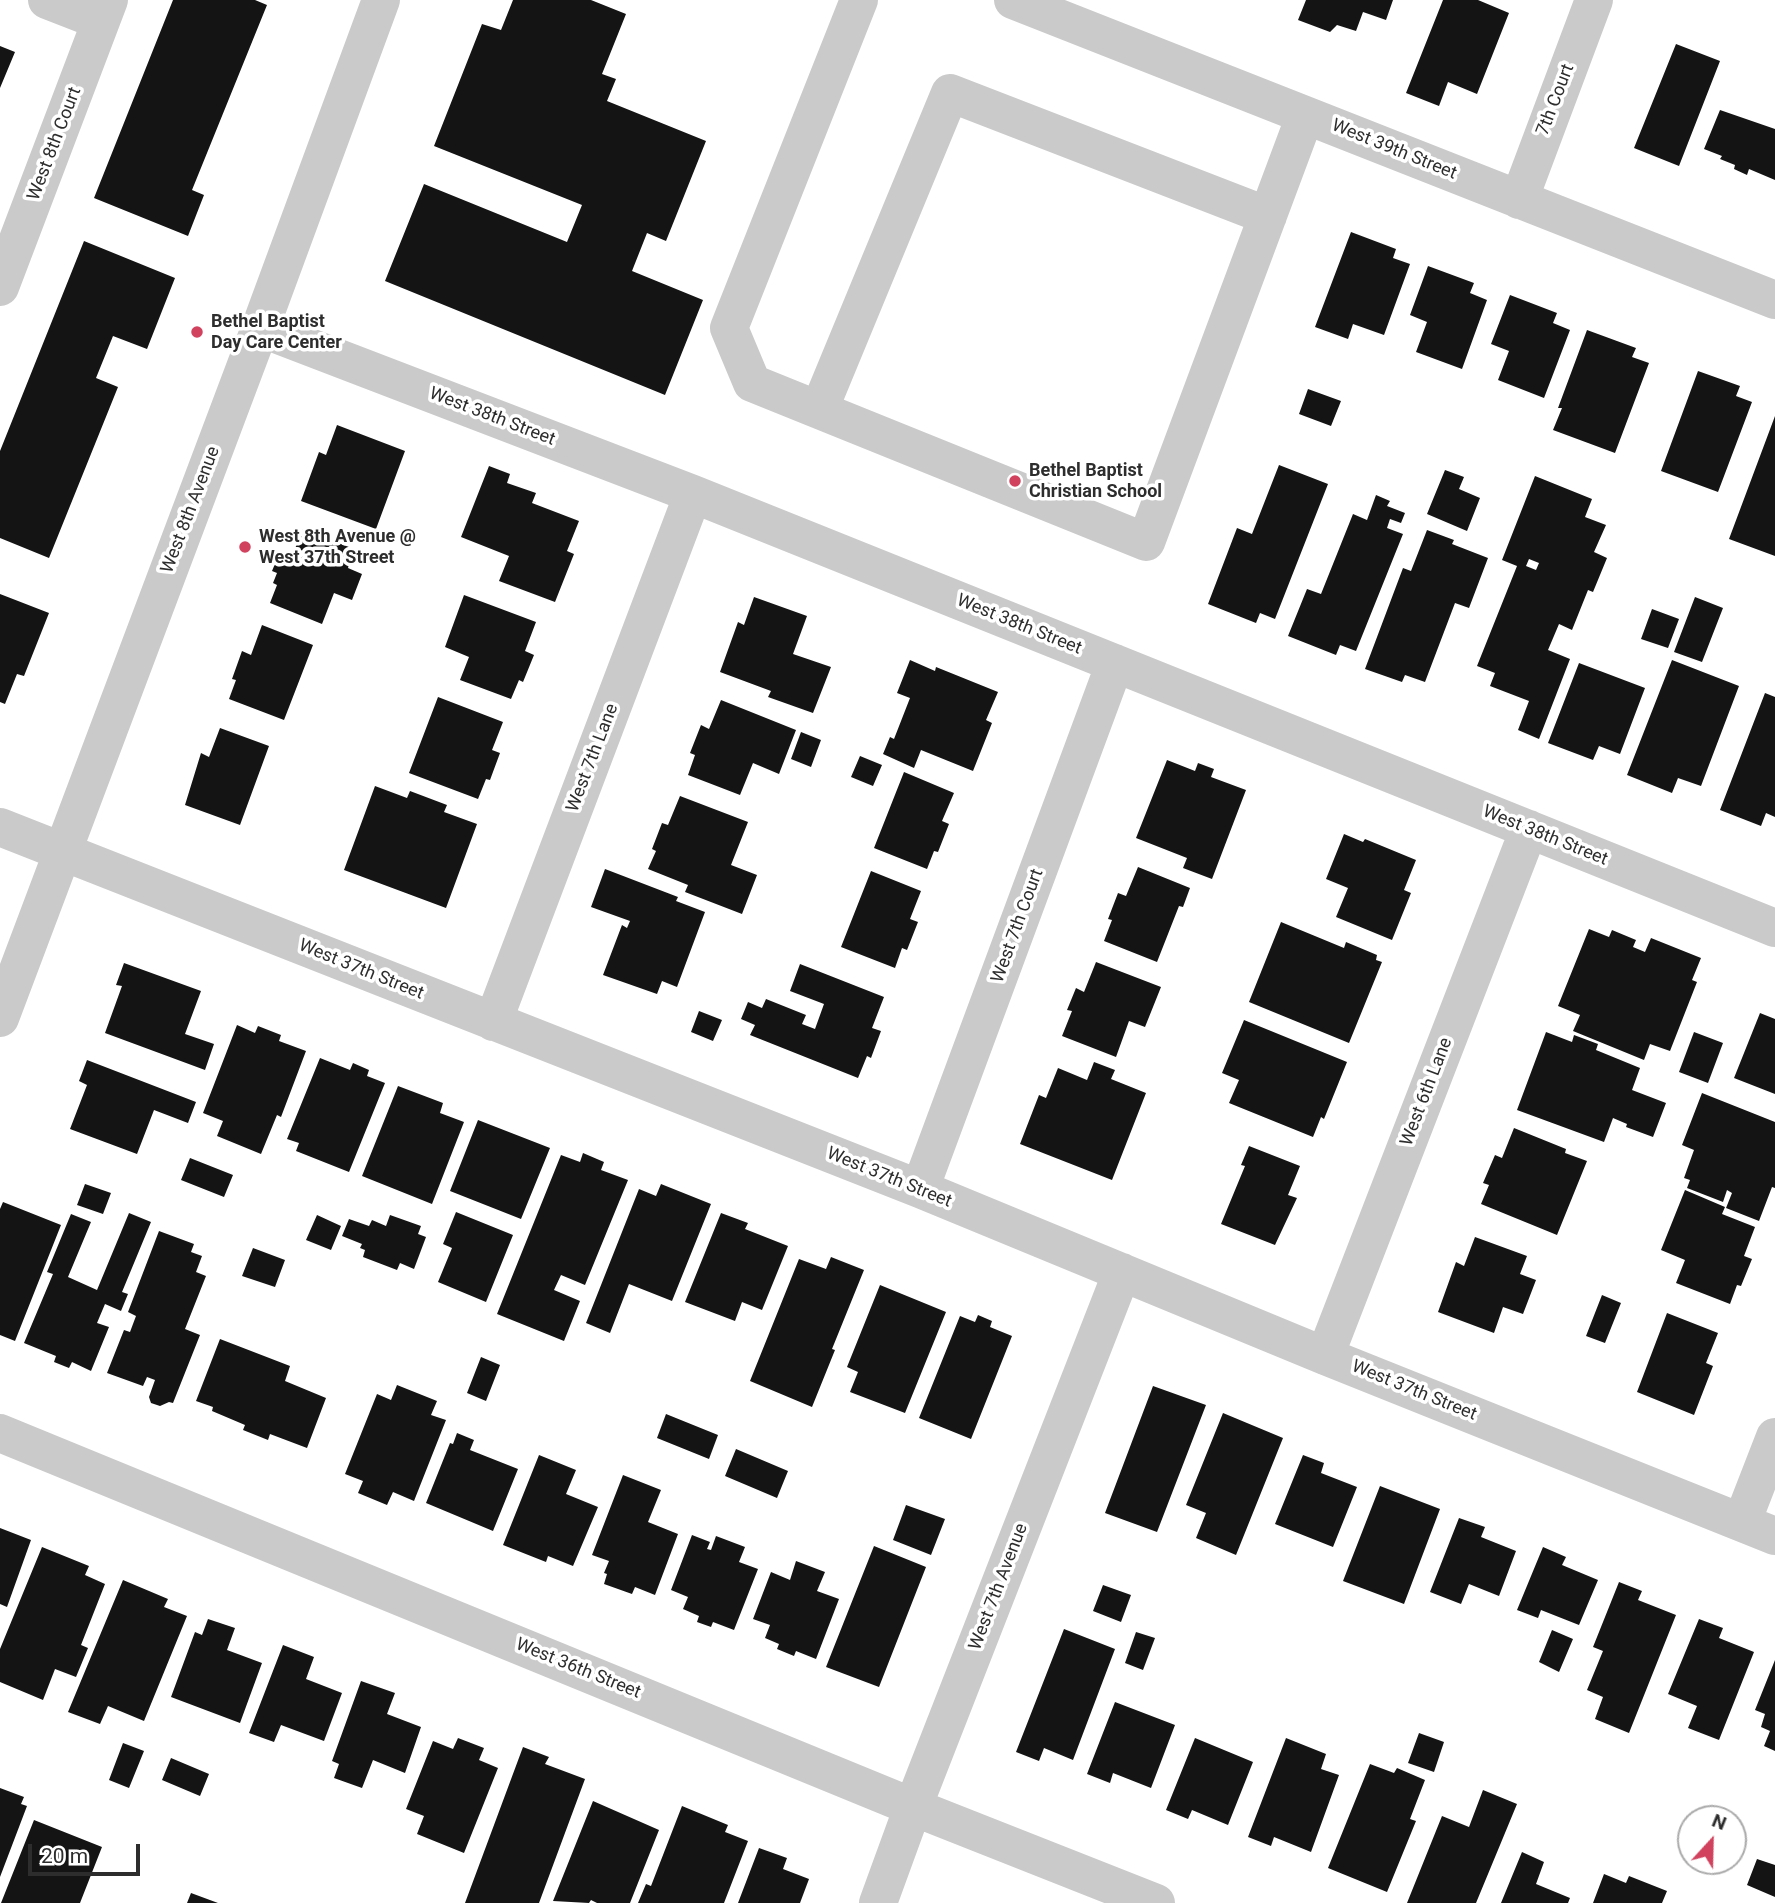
<!DOCTYPE html>
<style>
body{margin:0}
#map{position:relative;width:1775px;height:1903px;overflow:hidden;background:#fff;font-family:Roboto,sans-serif}
canvas{display:block}
.north{position:absolute;left:1677px;top:1805px;width:70px;height:70px;box-sizing:border-box;background:#fff;border:2px solid #ababab;border-radius:50%;rotate:22deg;font-size:19px;font-weight:700;line-height:28px;text-align:center;color:#2d2d2d}
.north::after{content:'';display:block;margin:auto;width:24px;height:32px;background:#d1425e;clip-path:polygon(50% 0,100% 100%,50% 72%,0 100%)}
.scale{position:absolute;left:28px;top:1844px;width:112px;height:32px;box-sizing:border-box;border:4px solid #2d2d2d;border-top:0;padding-left:9px;font-size:21px;line-height:24px;white-space:nowrap;color:#2d2d2d;-webkit-text-stroke:5px #fff;paint-order:stroke}
</style>
<div id="map">
<canvas width="1775" height="1903"></canvas>
<div class="north">N</div>
<div class="scale">20 m</div>
</div>
<script>
const ctx = document.querySelector('canvas').getContext('2d');
ctx.lineJoin = 'round';
function fill(path, color) {
  ctx.fillStyle = color;
  ctx.fill(path, 'evenodd');
}
function stroke(path, color, width, dash) {
  ctx.strokeStyle = color;
  ctx.lineWidth = width;
  ctx.lineCap = dash ? 'butt' : 'round';
  ctx.setLineDash(dash || []);
  ctx.stroke(path);
}
function write(font, color, halo, rows, align = 'center') {
  ctx.font = font + ' Roboto,sans-serif';
  ctx.lineWidth = 7;
  ctx.setLineDash([]);
  ctx.textBaseline = 'middle';
  ctx.strokeStyle = halo;
  ctx.fillStyle = color;
  for (const [text, x, y, turn = 0] of rows) {
    ctx.save();
    ctx.translate(x, y);
    ctx.rotate((+turn || 0) * Math.PI / 180);
    ctx.textAlign = isNaN(turn) ? turn : align;
    if (halo) ctx.strokeText(text, 0, 0);
    ctx.fillText(text, 0, 0);
    ctx.restore();
  }
}
fill(new Path2D(`
 M173 0H255L267 5 192 190 204 195 188 236 94 198Z
 M513 0H591L626 14 602 74 616 79 607 101 706 141 666 241 647 233 632 271 703 300 665 395 385 281 424 184 567 242 582 205 434 146 482 24 501 30Z
 M1306 0H1393L1386 20 1363 12 1356 31 1337 25 1330 32 1298 20Z
 M1443 0H1478L1509 13 1477 94 1448 82 1439 106 1406 93Z
 M1676 44 1720 61 1679 166 1634 148Z
 M0 46 15 52 0 88Z
 M1720 110 1775 129V180L1749 169 1747 175 1734 169 1735 165 1720 159 1722 156 1704 149Z
 M1351 232 1396 249 1393 258 1410 264 1384 335 1353 324 1348 339 1315 327Z
 M84 241 175 278 147 349 113 336 96 378 118 387 49 558 0 538V451Z
 M1428 266 1474 283 1470 293 1487 300 1462 369 1416 352 1427 322 1410 315Z
 M1510 295 1557 313 1553 323 1570 330 1544 398 1498 380 1509 351 1491 344Z
 M1587 330 1636 348 1632 357 1649 363 1615 453 1553 430 1562 408H1558Z
 M1698 371 1740 386 1736 396 1752 402 1718 492 1661 471Z
 M1308 389 1341 401 1331 426 1299 414Z
 M1775 416V556L1729 539Z
 M337 425 405 451 376 529 301 501 319 452 326 455Z
 M1279 465 1328 484 1275 619 1260 613 1256 623 1208 604 1237 528 1252 534Z
 M489 466 510 474 507 483 536 493 532 503 579 521 567 551 574 554 555 602 499 581 509 556 461 537Z
 M1445 470 1464 477 1459 489 1480 498 1467 531 1427 514Z
 M1535 476 1592 499 1585 517 1606 525 1594 552 1607 558 1593 592 1588 590 1572 630 1559 624 1548 650 1570 659 1539 739 1518 730 1529 701 1490 686 1495 673 1477 666 1517 566 1502 560ZM1529 559 1539 563 1536 570 1526 566Z
 M1376 495 1390 501 1387 506 1405 513 1401 523 1390 519 1387 528 1403 534 1356 651 1340 645 1336 655 1288 636 1307 589 1321 594 1353 514 1367 520Z
 M303 529 354 549 348 568 362 574 352 600 334 593 322 624 270 603 277 585 273 583 277 573 272 571 280 552 292 556Z
 M1427 530 1454 540 1452 544 1488 558 1469 608 1455 603 1425 682 1405 675 1402 682 1365 669 1403 568 1411 571Z
 M0 594 49 613 24 676 17 674 5 704 0 702Z
 M464 595 536 622 525 651 534 655 523 682 519 680 511 699 460 680 469 657 445 647Z
 M754 597 807 616 793 654 831 667 813 713 768 697 771 691 720 672 738 622 744 625Z
 M1695 597 1723 608 1702 662 1674 652Z
 M1652 609 1679 619 1668 648 1641 639Z
 M262 625 313 645 284 720 229 699 236 680 232 679 242 651 251 655Z
 M910 660 935 671 936 667 998 692 986 720 992 723 973 771 921 750 914 768 883 754 890 737 894 739 910 698 897 693Z
 M1672 660 1739 686 1701 786 1678 778 1672 793 1627 775Z
 M1579 663 1645 688 1620 754 1599 746 1593 760 1548 743Z
 M1765 693 1775 697V817L1766 813 1761 826 1720 810Z
 M438 697 503 722 492 750 500 753 490 780 486 779 478 799 409 773Z
 M721 700 796 730 779 774 753 763 740 795 688 775 695 755 690 753 701 725 709 729Z
 M220 728 269 746 240 825 185 805 201 753 209 757Z
 M801 732 821 740 811 767 791 759Z
 M860 756 882 765 873 786 851 777Z
 M1167 760 1195 771 1198 763 1214 769 1211 777 1246 790 1212 879 1183 868 1187 858 1136 838Z
 M904 772 954 793 942 821 949 824 938 852 934 851 927 869 874 848Z
 M375 786 407 798 410 791 447 805 444 812 477 824 446 908 344 870Z
 M680 796 748 822 731 865 757 875 742 914 685 892 688 885 648 869 656 851 652 849 662 823 668 825Z
 M1344 834 1363 842 1365 839 1416 860 1404 890 1411 893 1392 940 1336 917 1348 888 1326 879Z
 M1138 867 1190 888 1183 907 1179 906 1157 962 1104 941 1112 920 1108 919 1118 893 1126 896Z
 M605 869 678 897 676 901 705 912 677 987 662 981 657 994 603 975 622 925 627 928 630 921 591 907Z
 M871 871 921 891 910 919 918 922 907 950 902 948 895 968 841 947Z
 M1281 922 1344 948 1346 942 1377 955 1376 960 1382 962 1349 1043 1249 1002Z
 M1589 929 1609 937 1612 930 1636 940 1633 947 1645 952 1651 938 1701 958 1692 980 1697 982 1670 1051 1650 1044 1644 1060 1573 1031 1580 1015 1558 1006Z
 M1096 962 1161 987 1145 1027 1129 1021 1116 1057 1062 1036 1072 1011 1067 1010 1076 988 1084 992Z
 M124 963 201 991 185 1034 214 1044 205 1070 105 1033 122 986 116 985Z
 M800 964 884 997 872 1028 881 1031 871 1058 867 1056 858 1078 750 1035 755 1025 741 1019 748 1002 762 1008 766 999 806 1015 802 1024 815 1029 824 1004 790 991Z
 M699 1011 722 1020 713 1041 691 1032Z
 M1760 1013 1775 1019V1094L1734 1078Z
 M1244 1020 1347 1062 1324 1119 1321 1117 1313 1137 1229 1103 1239 1080 1222 1073Z
 M237 1025 255 1033 258 1026 281 1035 279 1041 306 1051 281 1117 277 1115 261 1154 217 1136 223 1121 203 1113Z
 M1546 1032 1572 1042 1574 1035 1598 1044 1596 1050 1640 1068 1632 1090 1666 1103 1653 1137 1626 1127 1627 1124 1613 1118 1604 1142 1517 1110Z
 M1694 1032 1723 1043 1708 1083 1679 1072Z
 M320 1058 350 1070 353 1063 369 1070 367 1076 385 1083 349 1172 296 1151 299 1143 287 1139Z
 M87 1060 196 1102 188 1123 154 1110 137 1154 70 1129 87 1085 79 1081Z
 M1094 1062 1115 1070 1111 1079 1146 1093 1112 1180 1020 1144 1039 1095 1046 1098 1058 1068 1087 1080Z
 M398 1086 443 1103 440 1113 464 1122 432 1204 362 1176Z
 M1702 1093 1775 1122V1188L1772 1187 1759 1221 1726 1208 1732 1193 1727 1190 1723 1202 1687 1188 1690 1180 1684 1178 1694 1150 1682 1145Z
 M478 1120 550 1148 521 1219 450 1191Z
 M1514 1128 1566 1149 1565 1153 1587 1161 1557 1235 1481 1204 1489 1185 1483 1183 1495 1155 1502 1158Z
 M1249 1146 1300 1166 1288 1195 1297 1198 1275 1245 1221 1224 1245 1166 1241 1165Z
 M583 1153 604 1162 601 1170 628 1180 585 1285 561 1275 554 1290 580 1301 564 1341 497 1314 561 1155 580 1162Z
 M190 1158 233 1175 224 1197 181 1180Z
 M85 1184 111 1193 103 1214 77 1205Z
 M661 1184 711 1204 672 1301 629 1284 610 1333 586 1323 639 1189 656 1196Z
 M1685 1190 1725 1207 1722 1214 1755 1227 1744 1256 1752 1259 1741 1286 1737 1285 1730 1304 1676 1283 1685 1260 1661 1250Z
 M3 1202 61 1225 15 1341 0 1335V1209Z
 M456 1212 513 1235 486 1302 438 1282 452 1248 443 1244Z
 M129 1213 151 1222 122 1292 128 1294 121 1311 105 1304 97 1323 109 1327 91 1371 72 1362 69 1368 54 1362 56 1356 24 1343 53 1274 47 1272 71 1214 91 1222 68 1277 97 1290Z
 M721 1213 748 1223 745 1229 788 1246 762 1310 742 1302 735 1321 685 1302Z
 M317 1215 341 1226 331 1250 306 1240Z
 M390 1215 421 1226 418 1234 426 1237 414 1269 400 1263 397 1270 363 1257 365 1250 360 1248 362 1244 342 1236 349 1219 369 1226 372 1220 386 1226Z
 M159 1231 194 1244 191 1252 202 1256 196 1272 206 1276 185 1329 200 1335 173 1403 169 1402 160 1406 151 1403 149 1397 155 1380 147 1377 143 1386 107 1373 124 1330 130 1332 136 1316 128 1312Z
 M1475 1237 1527 1256 1520 1274 1536 1280 1523 1314 1503 1307 1494 1333 1438 1312 1456 1262 1464 1266Z
 M253 1248 285 1260 275 1287 242 1276Z
 M831 1257 864 1270 832 1349 835 1350 812 1407 750 1381 799 1259 826 1269Z
 M880 1285 946 1312 905 1413 850 1392 858 1372 847 1367Z
 M1602 1295 1621 1303 1605 1343 1586 1336Z
 M1667 1313 1718 1333 1706 1363 1713 1366 1694 1415 1637 1392Z
 M978 1315 992 1321 990 1327 1012 1336 971 1439 919 1418 960 1316 975 1322Z
 M220 1339 290 1366 285 1381 326 1398 307 1448 270 1434 268 1440 243 1430 245 1425 212 1411 213 1407 196 1401Z
 M481 1357 500 1365 486 1401 467 1393Z
 M397 1385 437 1401 431 1415 446 1420 414 1501 393 1492 387 1505 358 1493 363 1481 345 1474 377 1394 391 1400Z
 M1153 1386 1206 1405 1157 1532 1105 1513Z
 M1223 1413 1283 1438 1236 1555 1196 1538 1206 1513 1186 1505Z
 M666 1414 718 1435 709 1459 657 1438Z
 M457 1433 474 1440 470 1450 518 1469 493 1531 426 1503 450 1443 453 1444Z
 M736 1449 788 1471 777 1498 725 1476Z
 M539 1455 576 1470 566 1494 598 1507 573 1566 548 1556 546 1562 503 1545Z
 M1303 1455 1324 1463 1321 1473 1357 1487 1333 1547 1275 1524Z
 M623 1475 661 1490 648 1522 678 1534 655 1595 635 1587 632 1594 604 1584 607 1574 604 1573 609 1561 592 1555Z
 M1380 1486 1440 1509 1404 1604 1343 1581Z
 M906 1505 945 1519 931 1555 893 1540Z
 M1459 1518 1485 1527 1481 1537 1516 1551 1499 1596 1469 1584 1461 1604 1430 1592Z
 M0 1528 31 1540 7 1607 0 1604Z
 M692 1535 710 1542 707 1549 711 1550 716 1536 745 1547 739 1562 758 1569 734 1630 713 1622 711 1627 697 1622 699 1616 683 1609 688 1597 671 1590Z
 M874 1546 926 1567 879 1687 826 1667Z
 M42 1547 89 1566 85 1575 105 1584 81 1645 88 1648 76 1677 55 1669 43 1700 0 1682V1649Z
 M1543 1547 1566 1557 1562 1565 1598 1580 1579 1625 1541 1610 1538 1618 1517 1610Z
 M796 1561 825 1572 817 1591 839 1599 816 1659 796 1651 794 1656 777 1649 779 1644 765 1638 770 1625 753 1619 771 1572 790 1580Z
 M123 1580 168 1599 164 1607 187 1616 144 1721 108 1706 100 1724 68 1712Z
 M1619 1582 1642 1591 1638 1600 1676 1615 1629 1733 1595 1719 1603 1697 1587 1690 1603 1651 1593 1647Z
 M1103 1585 1131 1595 1121 1622 1093 1611Z
 M208 1619 235 1628 227 1650 262 1663 240 1723 171 1697 195 1632 202 1635Z
 M1699 1619 1723 1628 1719 1638 1754 1652 1719 1740 1688 1728 1697 1706 1668 1694Z
 M1064 1629 1115 1649 1073 1760 1044 1748 1039 1761 1016 1752Z
 M1552 1630 1573 1639 1559 1672 1539 1662Z
 M1136 1632 1155 1638 1143 1670 1125 1663Z
 M283 1645 314 1657 306 1679 342 1693 324 1741 281 1725 274 1742 249 1733Z
 M1775 1660V1751L1764 1746 1770 1731 1761 1727 1765 1714 1755 1710Z
 M361 1681 395 1693 387 1714 421 1727 405 1773 373 1760 362 1788 334 1778 339 1764 332 1761Z
 M1115 1702 1175 1725 1151 1788 1113 1773 1110 1783 1087 1774Z
 M1419 1733 1444 1742 1434 1772 1408 1763Z
 M458 1738 484 1748 479 1760 498 1768 464 1853 417 1834 424 1816 406 1809 433 1741 453 1749Z
 M1195 1738 1253 1762 1228 1825 1192 1810 1188 1819 1166 1810Z
 M1286 1738 1326 1754 1321 1769 1339 1775 1311 1852 1274 1837 1271 1846 1248 1837Z
 M123 1743 144 1751 129 1788 109 1780Z
 M523 1747 549 1757 545 1764 585 1779 539 1903H465Z
 M171 1758 209 1774 200 1796 162 1780Z
 M1370 1764 1394 1773 1397 1768 1425 1780 1410 1819 1416 1821 1387 1892 1328 1868Z
 M0 1788 24 1797 21 1804 27 1806 0 1877Z
 M1483 1790 1517 1804 1476 1903H1407L1442 1816 1469 1827Z
 M593 1801 659 1830 630 1903H597L591 1900 589 1903 553 1901Z
 M682 1806 728 1825 725 1832 748 1841 724 1903H638L646 1884 651 1886Z
 M34 1820 102 1847 80 1903H1Z
 M759 1848 787 1858 783 1869 809 1879 800 1903H738Z
 M1522 1852 1544 1862 1536 1884 1570 1898 1568 1903H1501Z
 M1757 1859 1775 1865V1897L1747 1885Z
 M1604 1874 1626 1883 1629 1876 1667 1891 1662 1903H1593Z
 M191 1893 218 1903H187Z`), '#141414');
stroke(new Path2D(`
 M47 0 101 21
 M859 0 729 328 752 383 1146 542 1305 116
 M1013 0 1775 300
 M1519 200 1594 0
 M0 287 109 0
 M260 328 693 494 1775 928
 M819 410 950 93 1268 216
 M0 827 920 1189 1325 1356 1775 1536
 M0 1018 260 328 381 0
 M493 1022 693 494
 M920 1189 1115 663
 M1325 1356 1529 829
 M0 1433 913 1807 1156 1903
 M1742 1522 1775 1437
 M878 1903 913 1807 1122 1272`), '#cacaca', 38);
for (const [x, y, r, color] of [
 [197,332,7,"#d1425e"],
 [1015,481,7,"#d1425e"],
 [245,547,7,"#d1425e"]
]) {
  const dot = new Path2D();
  dot.arc(x, y, r, 0, 2 * Math.PI);
  ctx.fillStyle = color;
  ctx.fill(dot);
  stroke(dot, '#fff', 2.5);
}
write('18px', '#2d2d2d', '#fff', [
 ["7th Court",1556,100,-69],
 ["West 8th Court",55,144,-69],
 ["West 39th Street",1394,150,22],
 ["West 38th Street",492,417,21],
 ["West 8th Avenue",191,510,-69],
 ["West 38th Street",1019,625,22],
 ["West 7th Lane",593,758,-69],
 ["West 38th Street",1545,836,22],
 ["West 7th Court",1018,926,-70],
 ["West 37th Street",361,970,22],
 ["West 6th Lane",1427,1092,-69],
 ["West 37th Street",889,1178,22],
 ["West 37th Street",1414,1391,22],
 ["West 7th Avenue",999,1587,-69],
 ["West 36th Street",578,1669,22]
]);
write('bold 18px', '#2d2d2d', '#fff', [
 ["Bethel Baptist",211,322],
 ["Day Care Center",211,343],
 ["Bethel Baptist",1029,471],
 ["Christian School",1029,492],
 ["West 8th Avenue @",259,537],
 ["West 37th Street",259,558]
], 'left');
</script>
